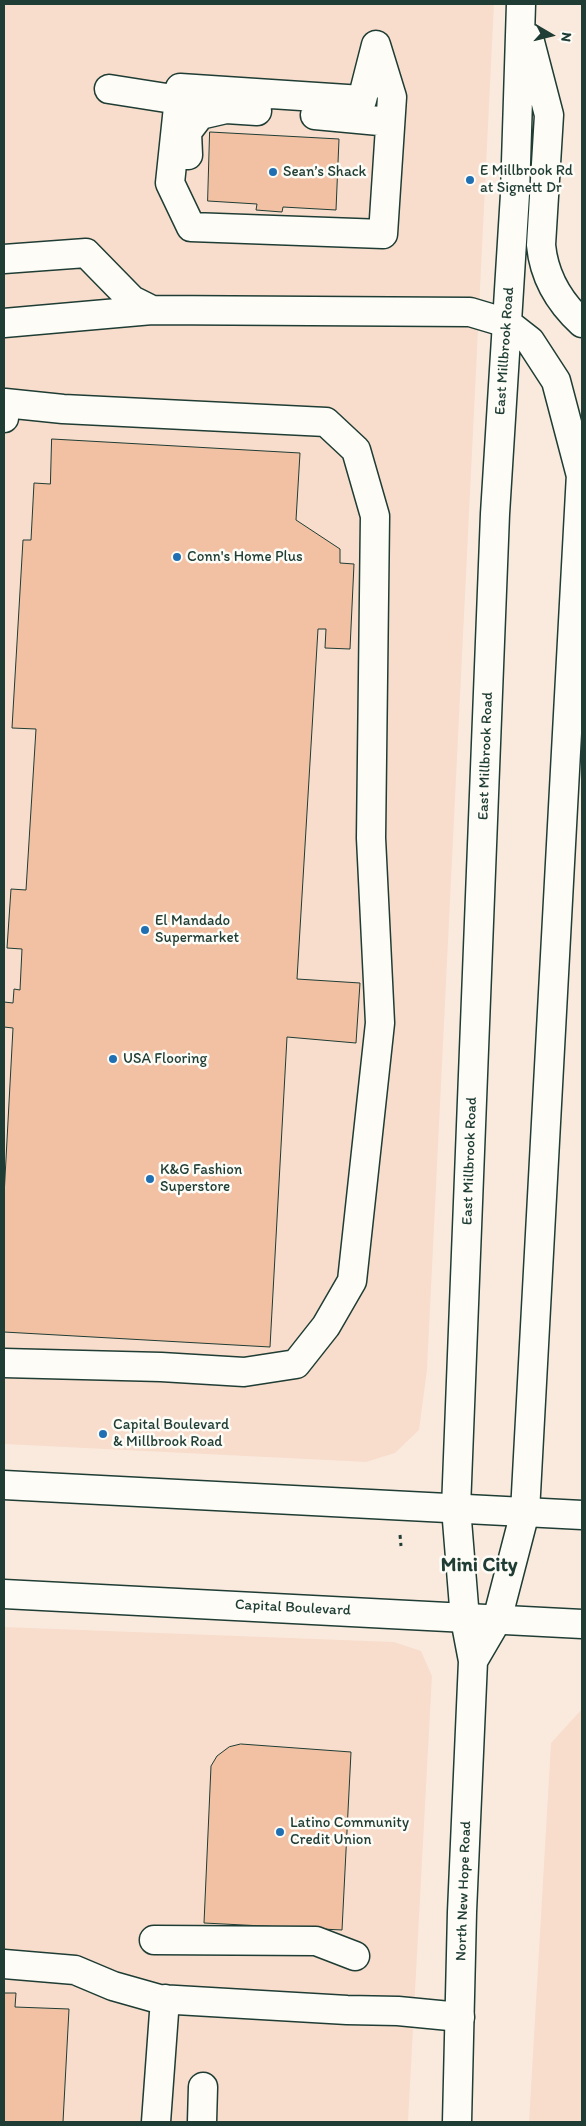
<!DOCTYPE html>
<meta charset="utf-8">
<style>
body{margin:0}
#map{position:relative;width:586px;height:2126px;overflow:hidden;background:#faeade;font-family:Itim,sans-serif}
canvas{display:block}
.frame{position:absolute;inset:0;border:5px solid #1f3d34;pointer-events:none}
.north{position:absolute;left:526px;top:10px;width:50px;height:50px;-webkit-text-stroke:4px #fdfcf7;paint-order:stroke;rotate:98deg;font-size:14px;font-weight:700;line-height:20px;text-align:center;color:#1f3d34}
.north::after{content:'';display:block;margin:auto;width:18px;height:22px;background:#1f3d34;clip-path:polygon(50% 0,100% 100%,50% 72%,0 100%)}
</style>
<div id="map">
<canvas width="586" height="2126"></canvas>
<div class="frame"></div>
<div class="north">N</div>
</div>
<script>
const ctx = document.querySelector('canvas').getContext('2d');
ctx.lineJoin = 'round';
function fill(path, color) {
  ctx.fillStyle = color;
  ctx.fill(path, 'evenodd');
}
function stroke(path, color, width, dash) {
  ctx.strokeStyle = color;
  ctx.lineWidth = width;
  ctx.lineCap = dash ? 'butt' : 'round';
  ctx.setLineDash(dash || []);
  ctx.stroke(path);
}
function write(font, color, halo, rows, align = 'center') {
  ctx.font = font + ' Itim,sans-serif';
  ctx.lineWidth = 5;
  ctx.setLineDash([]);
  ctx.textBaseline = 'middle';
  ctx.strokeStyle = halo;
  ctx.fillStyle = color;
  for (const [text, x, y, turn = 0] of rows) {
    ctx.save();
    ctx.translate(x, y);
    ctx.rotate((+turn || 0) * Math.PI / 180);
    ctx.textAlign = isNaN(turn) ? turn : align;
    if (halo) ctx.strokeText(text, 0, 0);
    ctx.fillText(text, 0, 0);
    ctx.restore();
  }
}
fill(new Path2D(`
 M4 4H494L427 1370 419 1430 395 1453 366 1462 4 1444Z
 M4 1627 394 1642 421 1651 432 1676 408 2122H4Z
 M582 1709V2122H529L551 1743Z`), '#f8ddcc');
const building = new Path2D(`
 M210 132 339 139 336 210 283 207 282 212 256 210 257 204 208 201Z
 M52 439 300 453 296 520 340 549V563L354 564 350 649 325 648 326 629H318L297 979 360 983 356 1043 287 1037 270 1347 4 1332V1196L13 1028 4 1027V1002L13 1003 14 989 20 990 22 949 7 948 11 889 26 890 36 729 12 728 23 540H31L34 483 50 484Z
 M241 1744 351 1752 342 1930 204 1923 211 1766 217 1756 229 1747Z
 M4 1993H16L15 2007 69 2009 63 2122H4Z`);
fill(building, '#f2c0a3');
stroke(building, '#1f3d34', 1);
const minor = new Path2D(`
 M376 45 392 97 383 234 191 227 170 183 180 88 362 100Z
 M109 89 179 100
 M315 115 390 122
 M188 155 187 132 200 115 226 109 257 111
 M4 259 86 253 132 300 152 310
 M4 323 152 310 470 312 507 323
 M4 418 5 403 63 409 326 422 356 450 375 516 371 838 380 1023 352 1281 326 1326 296 1364 244 1372 161 1367 4 1363
 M154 1940 316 1941 355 1956
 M4 1964 75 1970 113 1986 159 1999 347 2010 398 2011 460 2017
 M156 2122 165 1999
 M202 2122 203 2087`);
const major = new Path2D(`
 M529 38 549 115 541 245C544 276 559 302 582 323
 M507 323 530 341 556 381 581 476
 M473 1661 497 1620 525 1512 582 455
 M457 2122 462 1912 473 1661 465 1619 456 1508 495 514 515 194 521 4`);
const highway = new Path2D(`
 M4 1485 582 1515
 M4 1594 582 1624`);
stroke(minor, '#1f3d34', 31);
stroke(major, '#1f3d34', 31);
stroke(highway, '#1f3d34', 31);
stroke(new Path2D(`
 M400 1535 401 1546`), '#1f3d34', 3, [4, 4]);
stroke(minor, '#fdfcf7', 28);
stroke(major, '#fdfcf7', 28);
stroke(highway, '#fdfcf7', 28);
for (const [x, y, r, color] of [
 [273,172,5,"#1f6fb2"],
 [470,180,5,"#1f6fb2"],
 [177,557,5,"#1f6fb2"],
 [145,930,5,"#1f6fb2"],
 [113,1059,5,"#1f6fb2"],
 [150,1179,5,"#1f6fb2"],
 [103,1434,5,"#1f6fb2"],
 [280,1832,5,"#1f6fb2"]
]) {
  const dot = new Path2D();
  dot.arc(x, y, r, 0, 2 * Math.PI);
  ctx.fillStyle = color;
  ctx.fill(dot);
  stroke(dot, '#fdfcf7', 2);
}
write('15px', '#1f3d34', '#fdfcf7', [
 ["E Millbrook Rd",480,171],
 ["at Signett Dr",480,188],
 ["Sean’s Shack",283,172],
 ["Conn's Home Plus",187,557],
 ["El Mandado",155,921],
 ["Supermarket",155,938],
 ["USA Flooring",123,1059],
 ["K&G Fashion",160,1170],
 ["Superstore",160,1187],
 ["Capital Boulevard",113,1425],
 ["& Millbrook Road",113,1442],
 ["Latino Community",290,1823],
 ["Credit Union",290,1840]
], 'left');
write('15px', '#1f3d34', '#fdfcf7', [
 ["East Millbrook Road",505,351,-86],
 ["East Millbrook Road",486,756,-88],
 ["East Millbrook Road",470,1161,-88],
 ["Capital Boulevard",293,1608,3],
 ["North New Hope Road",464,1891,-88]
]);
write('bold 20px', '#1f3d34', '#fdfcf7', [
 ["Mini City",479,1566]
]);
</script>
